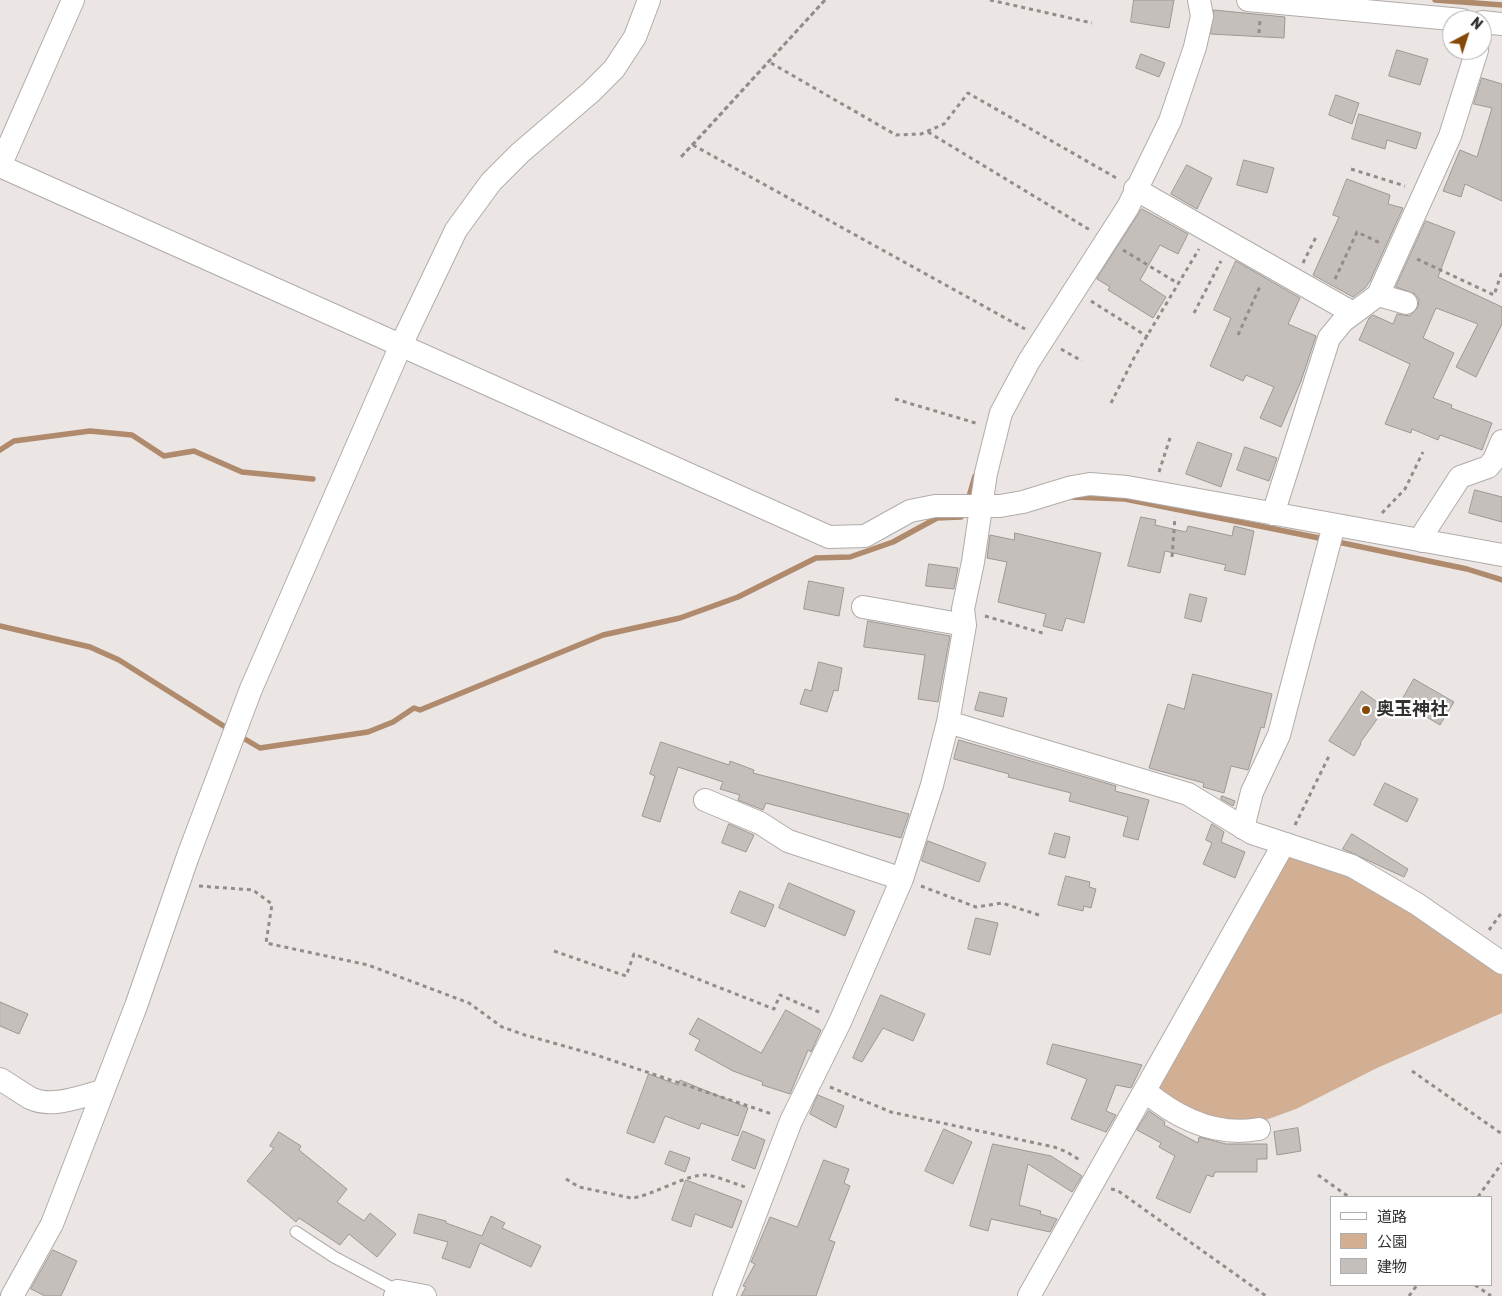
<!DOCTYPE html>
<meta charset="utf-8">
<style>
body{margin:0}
#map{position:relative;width:1502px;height:1296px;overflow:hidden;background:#ebe6e3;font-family:Rubik,"Noto Sans JP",sans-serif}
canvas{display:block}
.legend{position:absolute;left:1330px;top:1196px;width:162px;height:90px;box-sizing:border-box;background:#fff;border:1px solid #adadac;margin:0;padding:6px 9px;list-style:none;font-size:15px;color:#333230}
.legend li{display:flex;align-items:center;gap:10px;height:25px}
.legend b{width:25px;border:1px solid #adadac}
.north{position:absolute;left:1442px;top:10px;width:50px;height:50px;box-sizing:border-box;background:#fff;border:1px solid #adadac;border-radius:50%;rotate:40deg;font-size:14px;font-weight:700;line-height:20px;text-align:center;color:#333230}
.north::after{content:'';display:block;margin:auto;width:18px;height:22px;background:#854806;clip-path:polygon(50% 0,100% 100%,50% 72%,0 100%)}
</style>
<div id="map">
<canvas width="1502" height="1296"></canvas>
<ul class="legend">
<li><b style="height:6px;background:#fff"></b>道路</li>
<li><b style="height:14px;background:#d2ae93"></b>公園</li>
<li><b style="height:14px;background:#c4bfbb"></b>建物</li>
</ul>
<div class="north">N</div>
</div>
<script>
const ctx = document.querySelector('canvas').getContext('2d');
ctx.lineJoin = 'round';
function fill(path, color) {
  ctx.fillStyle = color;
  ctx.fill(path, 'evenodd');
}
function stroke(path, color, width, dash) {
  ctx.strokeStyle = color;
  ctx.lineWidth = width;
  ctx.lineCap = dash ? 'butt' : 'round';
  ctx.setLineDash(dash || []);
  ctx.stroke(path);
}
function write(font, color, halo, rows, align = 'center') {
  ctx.font = font + ' Rubik,"Noto Sans JP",sans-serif';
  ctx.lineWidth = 4.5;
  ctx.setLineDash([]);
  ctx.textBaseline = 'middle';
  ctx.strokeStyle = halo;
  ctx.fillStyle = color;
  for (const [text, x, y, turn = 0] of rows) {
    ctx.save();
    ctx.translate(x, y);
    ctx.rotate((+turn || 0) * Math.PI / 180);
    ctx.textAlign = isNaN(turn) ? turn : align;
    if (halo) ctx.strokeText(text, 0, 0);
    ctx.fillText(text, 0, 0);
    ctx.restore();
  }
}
fill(new Path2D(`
 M1287 853 1342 870 1502 970V1013L1377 1068 1296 1109 1263 1121 1222 1122 1198 1117 1153 1086Z`), '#d2ae93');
stroke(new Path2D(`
 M1435 0 1502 5
 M0 450 14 441 90 431 132 435 164 456 194 451 242 472 313 479
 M1070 497 1125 499 1324 539
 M968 500 975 476
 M1333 541 1467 569 1502 580
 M0 626 90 647 119 660 230 730
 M238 735 260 748 368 732 393 722 414 708 420 710 603 635 680 618 738 597 816 558 850 557 893 542 937 518 961 517`), '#b08a6d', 5.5);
const building = new Path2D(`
 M1134 0H1174L1169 28 1131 22Z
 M1214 10 1285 17 1284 38 1211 34Z
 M1397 50 1428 59 1420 85 1389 76Z
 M1141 54 1165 63 1159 77 1136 68Z
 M1482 78 1502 84V201L1465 184 1461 197 1443 191 1460 150 1477 157 1492 108 1474 104Z
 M1336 95 1359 103 1352 124 1329 115Z
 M1359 114 1421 133 1416 149 1387 140 1385 149 1352 139Z
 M1244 160 1274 168 1267 193 1237 185Z
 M1187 165 1212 178 1197 209 1171 194Z
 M1347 179 1390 195 1388 204 1403 208 1370 281 1365 288 1353 297 1313 275 1339 217 1333 215Z
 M1142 209 1188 234 1178 254 1160 245 1140 280 1166 297 1153 318 1108 290 1110 287 1097 279Z
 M1426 221 1455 232 1438 277 1502 307V324L1476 377 1456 367 1478 324 1436 308 1423 338 1454 353 1433 398 1452 405 1451 408 1492 423 1482 450 1440 435 1438 440 1412 429 1411 433 1385 424 1410 364 1359 340 1369 318 1373 315 1393 324 1397 314 1410 316 1418 307 1419 300 1415 294 1396 287Z
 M1236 261 1300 298 1288 324 1316 336 1301 381 1281 427 1260 418 1274 387 1246 375 1243 381 1210 366 1231 318 1214 310Z
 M1198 442 1232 454 1221 487 1186 474Z
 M1245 447 1277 458 1269 481 1237 470Z
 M1475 490 1502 497V522L1469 513Z
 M1141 517 1156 520 1155 525 1186 532 1188 526 1232 536 1234 526 1254 531 1245 575 1224 570 1226 565 1165 551 1160 573 1128 566Z
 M1015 533 1101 553 1084 623 1066 618 1062 631 1043 626 1046 614 998 602 1007 562 987 558 990 535 1014 540Z
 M929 564 958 568 954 589 926 586Z
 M809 581 844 588 839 616 804 609Z
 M1190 594 1207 598 1201 622 1185 618Z
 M868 621 950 636 938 702 918 699 925 655 864 647Z
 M819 662 842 668 838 691 834 690 827 712 800 704 805 689 811 691Z
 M1193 674 1272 694 1264 728 1261 727 1248 770 1231 766 1224 793 1203 787 1204 783 1149 768 1168 704 1184 709Z
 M1414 679 1454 702 1440 725 1401 702Z
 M1362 691 1385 708 1360 743 1361 744 1354 756 1329 741Z
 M980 692 1007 698 1003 717 975 710Z
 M959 740 1116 786 1115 791 1149 800 1138 840 1123 836 1128 817 1069 801 1071 793 1008 777 1009 774 954 759Z
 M661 742 729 765 730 761 754 770 753 773 909 814 901 838 766 803 763 810 738 800 740 795 720 789 723 782 678 767 660 822 642 816 655 776 650 774Z
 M1385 783 1418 799 1407 822 1374 805Z
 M1222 796 1235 801 1233 806 1221 799Z
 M729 824 754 835 746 852 722 843Z
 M1212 824 1224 832 1221 842 1245 852 1235 878 1203 864 1212 843 1206 840Z
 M1055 833 1070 837 1065 858 1049 854Z
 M1352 834 1408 869 1404 877 1343 849Z
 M928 841 986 863 979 882 922 861Z
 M1066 876 1090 882 1089 887 1096 889 1091 908 1084 906 1083 911 1058 905Z
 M789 883 855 911 845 936 779 908Z
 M740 891 774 905 765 927 731 913Z
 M976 918 998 923 990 955 968 949Z
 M881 995 925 1014 913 1041 883 1028 862 1062 853 1058Z
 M0 1002 28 1014 19 1034 0 1026Z
 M786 1010 821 1030 811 1052 808 1050 790 1094 762 1085 763 1082 733 1071 695 1050 700 1040 689 1034 698 1018 761 1053Z
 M1053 1044 1142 1065 1131 1088 1116 1085 1106 1111 1116 1115 1106 1132 1071 1119 1087 1079 1047 1064Z
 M649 1074 678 1085 680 1080 748 1108 738 1136 701 1123 699 1129 665 1116 654 1143 627 1133Z
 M818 1095 844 1106 836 1128 810 1114Z
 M1149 1111 1165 1122 1164 1125 1198 1143 1199 1137 1226 1144H1267V1159H1257V1172H1215L1213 1177 1207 1175 1190 1213 1156 1198 1175 1156 1159 1147 1161 1143 1137 1130Z
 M1298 1128 1301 1151 1277 1155 1274 1132Z
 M944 1129 972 1142 953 1184 925 1171Z
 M743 1131 765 1140 755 1169 732 1160Z
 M279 1132 301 1146 299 1150 347 1189 337 1202 364 1221 370 1213 396 1234 377 1257 349 1234 340 1245 299 1218 296 1222 247 1181 274 1148 270 1146Z
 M993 1144 1051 1156 1082 1176 1072 1192 1028 1164 1019 1205 1041 1211 1040 1214 1057 1219 1050 1232 991 1219 988 1231 970 1226Z
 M670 1151 690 1158 685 1172 665 1164Z
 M824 1160 849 1169 844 1183 850 1186 829 1240 835 1242 816 1296H741L746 1287 743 1286 755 1264 751 1262 770 1217 797 1227Z
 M686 1180 742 1201 732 1228 695 1214 691 1227 672 1220Z
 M419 1214 446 1221V1223L482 1236 491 1216 505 1223 502 1228 541 1246 531 1267 480 1243 470 1268 442 1258 448 1242 414 1233Z
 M53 1250 77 1261 61 1296H45L31 1289Z`);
fill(building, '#c4bfbb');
stroke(building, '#9c9894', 1);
const lane = new Path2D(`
 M296 1232 334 1257 398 1291`);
const street = new Path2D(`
 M1248 0 1462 20
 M1482 22 1502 24
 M0 166 829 537 865 536 910 511 935 506H1000L1023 502 1072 487 1090 484 1127 487 1502 555
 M0 166 73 0
 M1135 189 1353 313
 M1378 295 1450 136 1477 50
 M1273 514 1329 338 1343 321 1378 295 1406 303
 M1422 541 1425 531 1460 477 1488 467 1494 460 1502 441
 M863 607 965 625
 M948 722 1188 794 1252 833 1352 866 1417 904 1502 963
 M705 800 760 823 788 841 902 879
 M1243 828 1252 792 1279 735 1334 525
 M0 1079C10 1085 20 1092 30 1098 52 1109 81 1096 103 1091
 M1145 1091C1177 1118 1216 1137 1259 1129
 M12 1296 52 1224 136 1006 188 856 251 689 401 345 456 230 491 182 520 153 591 92 614 69 635 37 649 0
 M395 1296 398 1291 425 1296
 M724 1296 791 1121 840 1022 902 879 932 785 948 722 965 625 963 609 973 562 986 473 1001 413 1029 361 1128 207 1170 121 1195 47 1202 16 1199 0
 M1029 1296 1282 847 1286 844`);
stroke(lane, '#b1aca9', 13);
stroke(street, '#b1aca9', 24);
stroke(new Path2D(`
 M825 0 699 138 680 158 693 144 825 0
 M990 0 1092 23
 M1259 33 1260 20
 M771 63 896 135 921 134 944 124 968 93 1118 179
 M928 132 1090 230
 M693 145 1025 329
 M1351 169 1405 186
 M1123 250 1179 284
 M1417 259 1494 295 1502 272
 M1303 263 1317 235
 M1335 279 1357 232 1380 243
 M1091 301 1148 337
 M1194 313 1221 261
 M1238 335 1261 284
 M1061 349 1082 361
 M895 399 979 424
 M1111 403 1135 356 1199 249
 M1159 472 1170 438
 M1382 513 1405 489 1423 452
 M1172 557 1175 517
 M985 616 1046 634
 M1295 825 1330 754
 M199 886 253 890 272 904 266 943 368 965 469 1003 502 1027 525 1035 596 1055 772 1114
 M921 886 976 907 1002 903 1042 916
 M1489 930 1502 912
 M554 951 626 976 634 954 774 1009 780 995 821 1013
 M1412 1071 1502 1134
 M830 1087 891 1112 1054 1147 1067 1152 1081 1161
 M1318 1175 1349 1197
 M566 1179 579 1187 631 1198C650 1197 688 1173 707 1175 719 1177 733 1183 745 1187
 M1111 1189 1117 1190 1266 1296
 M1478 1197 1502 1163
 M1475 1285 1491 1296
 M1409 1296 1417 1285`), '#908d8a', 3, [4, 4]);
stroke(lane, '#fff', 11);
stroke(street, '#fff', 22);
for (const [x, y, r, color] of [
 [1366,710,5,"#854806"]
]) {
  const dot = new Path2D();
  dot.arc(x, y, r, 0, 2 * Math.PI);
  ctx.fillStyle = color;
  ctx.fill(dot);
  stroke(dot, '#fff', 2);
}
write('bold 18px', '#333230', '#fff', [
 ["奥玉神社",1376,710]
], 'left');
</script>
